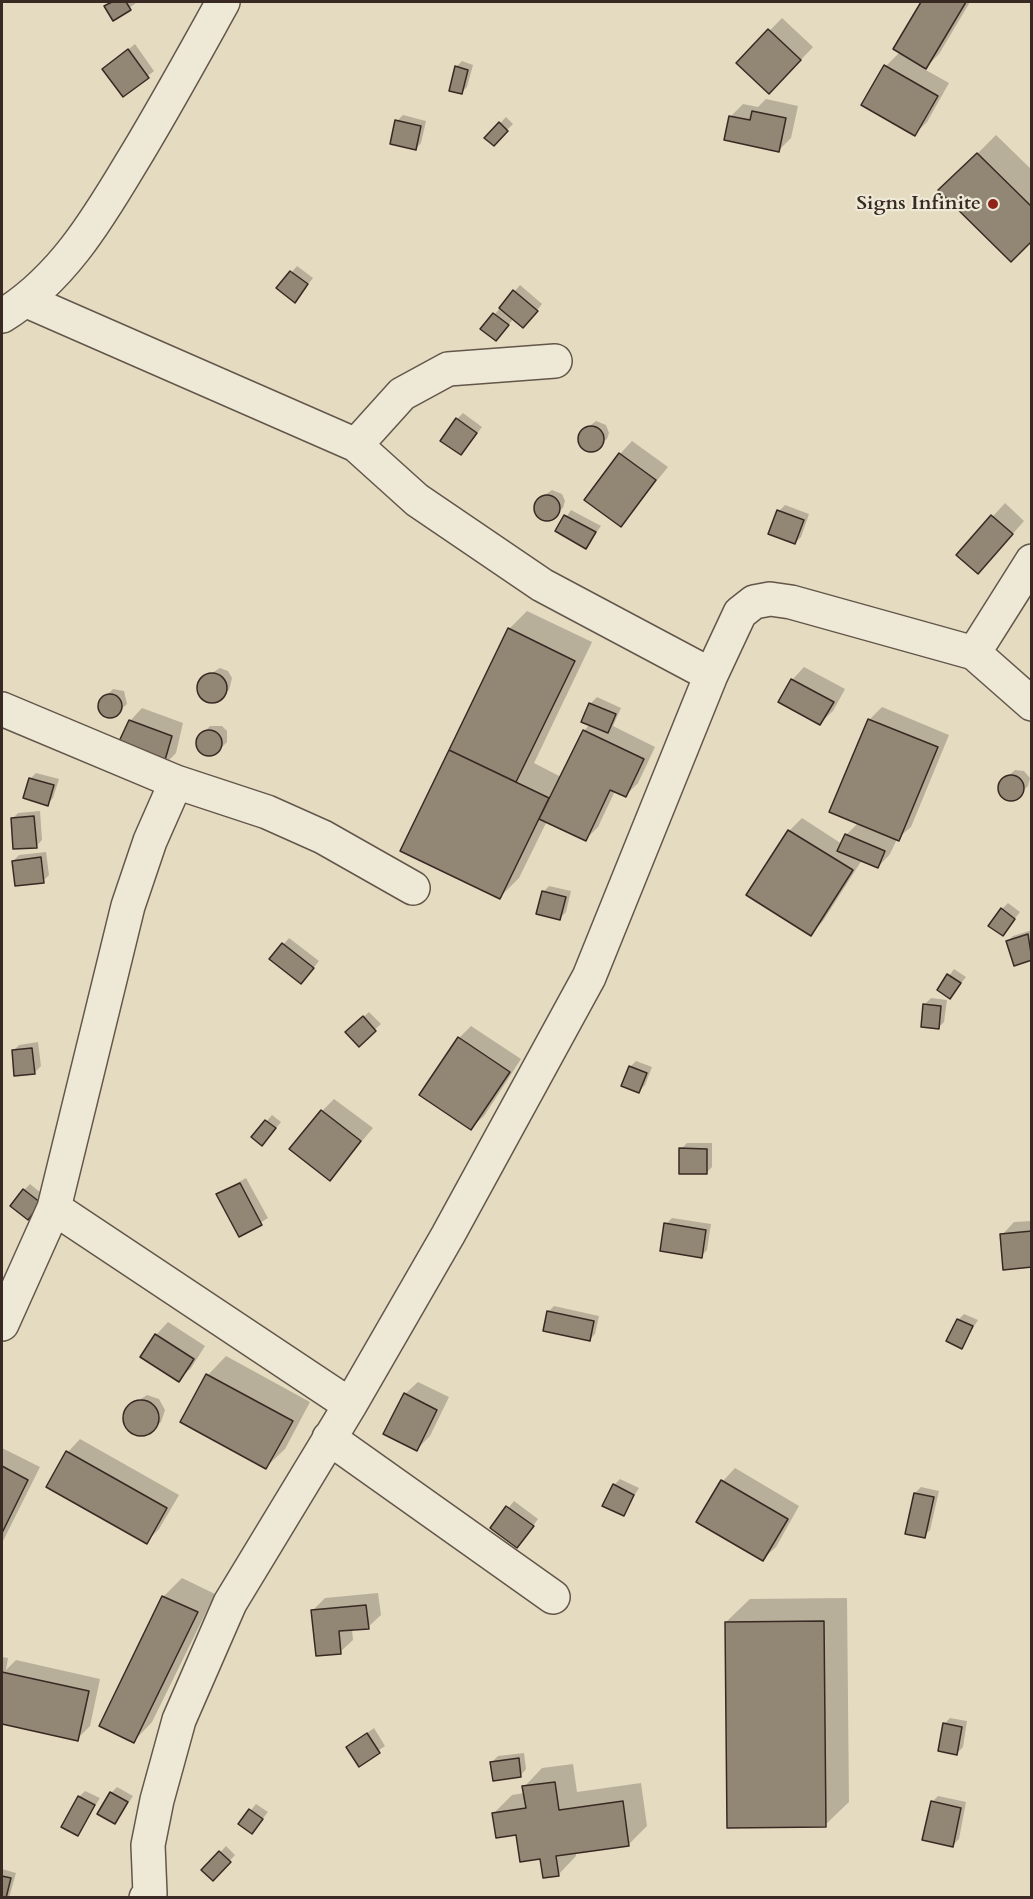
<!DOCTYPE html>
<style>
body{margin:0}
#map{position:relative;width:1033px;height:1899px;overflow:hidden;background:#e5dbc0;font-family:Cardo,serif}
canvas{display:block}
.frame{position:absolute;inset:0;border:3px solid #382a23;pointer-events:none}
</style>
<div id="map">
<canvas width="1033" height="1899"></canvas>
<div class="frame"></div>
</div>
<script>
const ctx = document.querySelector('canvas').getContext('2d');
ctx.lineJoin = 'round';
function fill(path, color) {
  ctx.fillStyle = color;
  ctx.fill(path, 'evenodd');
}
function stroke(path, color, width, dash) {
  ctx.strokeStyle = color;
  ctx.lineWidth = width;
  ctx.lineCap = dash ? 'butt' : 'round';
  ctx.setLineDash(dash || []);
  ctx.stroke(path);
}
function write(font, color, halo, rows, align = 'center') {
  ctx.font = font + ' Cardo,serif';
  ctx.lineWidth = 4.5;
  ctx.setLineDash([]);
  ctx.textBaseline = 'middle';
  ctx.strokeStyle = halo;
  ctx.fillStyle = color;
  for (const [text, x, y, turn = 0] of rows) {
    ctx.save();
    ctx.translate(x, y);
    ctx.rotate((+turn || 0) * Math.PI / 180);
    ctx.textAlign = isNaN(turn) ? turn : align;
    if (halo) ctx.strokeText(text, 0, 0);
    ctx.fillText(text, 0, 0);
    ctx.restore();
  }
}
fill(new Path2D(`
 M111 2H136V3L114 19 106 6Z
 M923 2H970L939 54 924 69 949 83 927 122 915 134 863 104 886 66 900 52 895 49Z
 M782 18 813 47 782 80 738 63Z
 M135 44 154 71 123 95 104 69Z
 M462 61 473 65 467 87 461 93 456 67Z
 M766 99 798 106 791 138 779 150 726 139 731 116 743 104 758 107Z
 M403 115 426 121 421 143 415 149 397 121Z
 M506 117 513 124 493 144 487 137Z
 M996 135 1032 170V239L941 190Z
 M297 266 313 278 295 301 278 288Z
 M520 285 542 304 529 320 514 318 502 333 482 329Z
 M463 413 482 427 467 447 457 419Z
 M596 421 606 425 609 433 607 439 591 451 580 443 582 432Z
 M632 441 668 467 621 525 620 454Z
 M552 490 562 494 565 501 563 508 547 519 541 517 536 507 538 500Z
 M1005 503 1024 521 990 560 958 555Z
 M785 505 809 514 801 537 795 543 779 511Z
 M571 510 601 526 586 547 557 531Z
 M527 611 592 642 534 763 561 777 584 731 590 724 583 721 591 703 597 697 621 708 613 726 655 747 638 783 625 796 615 791 598 827 586 839 547 821 519 878 500 897 402 850 509 629Z
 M804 667 845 689 833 711 820 723 792 680Z
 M220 668 228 671 232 678 229 690 215 701 203 697 199 689 201 680Z
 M113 689 124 691 127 704 112 717 106 716 99 708 101 701Z
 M882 707 949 735 911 827 897 839 890 854 878 867 862 860 823 921 811 934 749 894 789 831 802 818 842 844 846 835 858 823 869 720Z
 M142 708 183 723 176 753 163 766 130 721Z
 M210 726H222L227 731V742L214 755H206L198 746V739Z
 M1015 770 1024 771 1030 778 1028 786 1014 799 1006 798 1001 790V782Z
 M36 773 59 779 53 798 47 804 30 779Z
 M40 811 42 840 36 846 12 819 18 813Z
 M46 852 49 875 43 881 13 861 19 855Z
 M549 886 571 891 566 912 560 918 543 892Z
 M1008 903 1020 912 1003 934 1002 909Z
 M1032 930V958L1007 942 1013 936Z
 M289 938 319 961 307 976 271 959Z
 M954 969 966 977 950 997 939 990Z
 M931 998 947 1000 944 1022 938 1028 925 1004Z
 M369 1012 381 1024 359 1044 353 1026Z
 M471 1026 521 1059 484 1116 471 1128 459 1038Z
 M38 1042 41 1066 35 1072 13 1051 19 1045Z
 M636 1061 652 1067 645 1085 639 1091 630 1067Z
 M334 1099 373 1128 330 1179 322 1111Z
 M272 1115 281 1122 268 1138 253 1137Z
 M687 1143H712V1167L706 1173 681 1149Z
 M246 1178 268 1218 240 1235 218 1194Z
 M30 1184 46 1197 33 1212 24 1190Z
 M672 1218 711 1224 707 1250 701 1256 666 1224Z
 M1032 1221V1265L1002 1235 1014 1222Z
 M554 1306 599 1316 595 1334 589 1340 548 1312Z
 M964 1314 978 1320 961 1347 958 1320Z
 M168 1322 205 1346 191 1368 178 1380 142 1356 156 1335Z
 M226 1356 310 1402 285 1449 266 1467 182 1422 208 1375Z
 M418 1382 449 1397 430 1436 417 1449 405 1394Z
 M147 1395 159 1399 165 1410 161 1422 143 1434 131 1430 125 1419 129 1407Z
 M80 1439 179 1495 159 1529 146 1542 48 1487 68 1452Z
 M2 1448 40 1467 2 1543Z
 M735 1468 799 1506 776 1547 763 1559 698 1522 723 1481Z
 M620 1479 639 1488 623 1514 614 1485Z
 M921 1487 939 1491 930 1530 924 1536 915 1493Z
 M514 1501 538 1519 523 1540 493 1527Z
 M182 1578 215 1594 152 1722 134 1741 101 1725 163 1597Z
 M378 1593 381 1615 368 1627 352 1629 353 1640 340 1652 312 1611 325 1598Z
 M847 1598 849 1802 825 1825 726 1622 750 1599Z
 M2 1657 8 1658 6 1670 16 1660 100 1679 90 1726 77 1739 2 1722Z
 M950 1718 967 1721 963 1747 957 1753 944 1724Z
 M374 1728 385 1746 359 1764 348 1747Z
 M524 1753 526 1769 520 1776 492 1762 498 1756Z
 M573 1764 577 1792 641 1783 647 1826 629 1844 576 1852V1856L558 1875 494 1813 512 1795 525 1793 524 1787 542 1768Z
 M117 1787 133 1796 115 1822 111 1793Z
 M85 1791 100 1798 78 1834 79 1797Z
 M938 1796 966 1802 959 1839 953 1845 932 1802Z
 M256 1804 268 1812 252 1832 240 1824Z
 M226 1846 235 1855 213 1879 204 1870Z
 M2 1869 16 1873 9 1898H2Z`), '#0003');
const building = new Path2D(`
 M112 2H126L131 10 113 21 104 6Z
 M921 2H966L926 69 893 49Z
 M768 29 801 60 769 94 736 63Z
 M128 49 149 78 123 97 102 69Z
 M884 65 938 96 915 136 861 105Z
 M455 66 468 70 462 94 449 91Z
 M752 111 786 118 779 152 724 140 729 116 750 120Z
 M395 120 421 126 416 150 390 144Z
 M499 122 508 131 494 146 484 138Z
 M977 153 1032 207V241L1011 262 938 190Z
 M290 271 308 284 295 303 276 288Z
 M513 290 538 311 523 328 499 308Z
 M493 313 509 325 496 341 480 329Z
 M456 418 477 433 461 455 440 441Z
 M578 439a13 13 0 1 1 26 0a13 13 0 1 1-26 0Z
 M619 453 656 480 621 527 584 500Z
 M534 508a13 13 0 1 1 26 0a13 13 0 1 1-26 0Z
 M777 510 804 520 795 544 768 534Z
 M564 515 596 532 586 549 555 531Z
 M991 515 1013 534 978 574 956 555Z
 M508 628 575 661 516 782 449 750Z
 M197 688a15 15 0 1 1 30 0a15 15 0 1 1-30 0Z
 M791 679 834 702 820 725 778 702Z
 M98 706a12 12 0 1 1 24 0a12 12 0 1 1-24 0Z
 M589 703 616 714 608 733 581 722Z
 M868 719 938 747 899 841 829 812Z
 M129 720 172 736 163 767 115 750Z
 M196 743a13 13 0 1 1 26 0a13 13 0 1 1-26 0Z
 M583 730 644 759 626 797 610 790 586 841 539 819Z
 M449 750 549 798 500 899 400 851Z
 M998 788a13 13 0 1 1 26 0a13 13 0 1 1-26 0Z
 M29 778 54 785 48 806 23 798Z
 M34 816 37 848 13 849 11 818Z
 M788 830 853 870 811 936 746 895Z
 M845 834 885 851 878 868 837 851Z
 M41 857 44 883 15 886 12 861Z
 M542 891 566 897 560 920 536 914Z
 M1001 908 1015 919 1003 936 988 926Z
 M1028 934 1032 960 1014 966 1006 941Z
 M282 943 314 968 301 984 269 959Z
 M947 974 961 983 950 999 937 990Z
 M923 1004 941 1006 939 1029 921 1027Z
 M363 1016 376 1031 359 1047 345 1032Z
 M458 1037 510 1072 471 1130 419 1095Z
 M32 1048 35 1074 14 1076 12 1050Z
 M629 1066 647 1073 639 1093 621 1086Z
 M321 1110 361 1141 330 1181 289 1149Z
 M265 1120 276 1128 262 1146 251 1137Z
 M679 1148 707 1149V1174H679Z
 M240 1183 262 1225 239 1237 216 1194Z
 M23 1189 41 1203 28 1220 10 1206Z
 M664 1223 706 1230 702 1258 660 1251Z
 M1032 1231V1267L1003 1270 1000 1234Z
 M547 1311 594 1321 590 1341 543 1331Z
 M957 1319 973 1326 962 1349 946 1341Z
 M155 1334 194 1359 179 1382 140 1357Z
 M206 1374 293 1421 266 1469 180 1422Z
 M404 1393 437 1410 417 1451 383 1434Z
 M123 1418a18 18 0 1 1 36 0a18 18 0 1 1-36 0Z
 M66 1451 167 1508 147 1544 46 1487Z
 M2 1466 28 1480 2 1533Z
 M721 1480 788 1519 763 1561 696 1522Z
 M613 1484 634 1495 624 1516 602 1506Z
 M914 1493 934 1497 925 1538 905 1534Z
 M506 1506 534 1526 517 1548 490 1528Z
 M162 1596 198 1612 134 1743 99 1726Z
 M366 1605 369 1629 339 1631 341 1654 316 1656 311 1610Z
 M824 1621 826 1827 727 1828 725 1622Z
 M2 1672 89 1691 78 1741 2 1724Z
 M943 1723 962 1727 957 1755 938 1751Z
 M367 1733 380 1753 359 1767 346 1747Z
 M519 1758 521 1777 493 1781 490 1762Z
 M555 1782 559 1810 623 1801 629 1846 556 1856 559 1876 543 1878 540 1859 520 1862 516 1835 496 1838 492 1813 526 1808 522 1786Z
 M110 1792 128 1802 115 1824 97 1814Z
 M78 1796 95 1805 78 1836 61 1827Z
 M931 1801 961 1808 953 1847 922 1840Z
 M249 1809 263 1819 252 1834 238 1824Z
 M219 1851 231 1862 213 1881 201 1870Z
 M2 1876 11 1878 6 1898H2Z`);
fill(building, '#928675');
stroke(building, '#382a23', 1.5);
const street = new Path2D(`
 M27 301 356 445 417 500 542 585 711 675
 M2 316C60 281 96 222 130 165 163 111 193 56 223 2
 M356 445 402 394 448 369 555 361
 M974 653 1032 561
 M2 709 176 782 267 812 323 837 413 888
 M54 1208 350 1405
 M2 1324 54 1208 128 906 150 841 176 782
 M329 1438 553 1597
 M146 1898 150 1894 148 1845 157 1800 179 1720 230 1603 350 1405 448 1235 589 977 711 675 740 613 754 602 770 599 791 602 974 653 1032 704`);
stroke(street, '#63564a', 36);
stroke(street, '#eee8d6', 33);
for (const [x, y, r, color] of [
 [993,204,6,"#8f2418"]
]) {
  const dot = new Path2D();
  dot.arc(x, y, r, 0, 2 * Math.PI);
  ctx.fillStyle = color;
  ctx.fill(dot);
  stroke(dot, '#eee8d6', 2);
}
write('bold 20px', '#382a23', '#eee8d6', [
 ["Signs Infinite",981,204]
], 'right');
</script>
